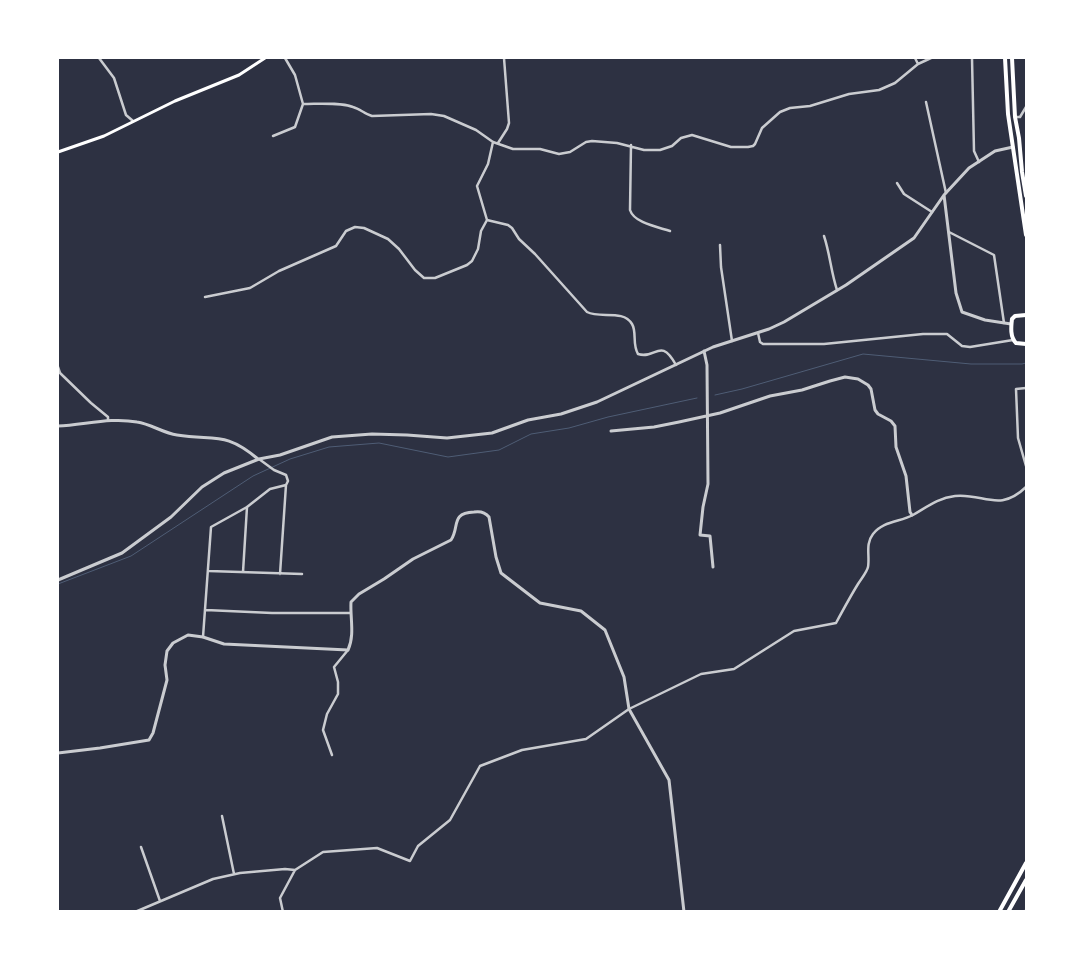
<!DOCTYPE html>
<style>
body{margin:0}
#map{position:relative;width:1084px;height:969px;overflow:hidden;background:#2d3142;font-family:"Zilla Slab",serif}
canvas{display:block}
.frame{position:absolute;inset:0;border:59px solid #fff;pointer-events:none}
</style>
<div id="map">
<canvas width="1084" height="969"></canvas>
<div class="frame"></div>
</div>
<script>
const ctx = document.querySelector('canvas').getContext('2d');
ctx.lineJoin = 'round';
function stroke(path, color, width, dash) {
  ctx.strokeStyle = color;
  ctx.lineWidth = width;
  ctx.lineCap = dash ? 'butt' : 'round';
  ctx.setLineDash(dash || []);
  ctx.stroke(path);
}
stroke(new Path2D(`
 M715 395 742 389 863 354 971 364H1022L1026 363
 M58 584 131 556 253 476 290 459 329 447 379 443 448 457 499 450 531 434 569 428 608 417 697 398`), '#4f5d75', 1);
stroke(new Path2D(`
 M99 58 114 78 126 115 133 121
 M915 58 918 64
 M972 58 974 151 979 162
 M926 102 946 193
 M303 104C319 104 339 102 353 107 360 109 365 114 372 116L431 114 444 116 476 130 493 142 513 149H540L559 154 570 152 586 142 592 141 617 143 644 150H660L672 146 681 138 692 135 731 147H748L753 146 755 144 762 128 780 112 790 108 810 106 849 94 879 90 895 83 918 64 931 58
 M1015 117H1020L1026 107
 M273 136 295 127 303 104 295 75 285 58
 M498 143 507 129 509 123 504 58
 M631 145 630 210C634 223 658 227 670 231
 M897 183 904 194 932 212
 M487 220 508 225 512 228 519 239 535 254 587 312C600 319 623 309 632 324 637 332 632 344 638 354 656 360 660 336 676 365
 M949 232 994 255 1004 323
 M824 236C830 254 831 272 837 290
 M720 245 721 267 732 341
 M205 297 250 288 279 271 336 246 346 231 355 227 364 228 388 239 399 249 415 270 424 278H435L467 265 472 261 478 249 481 231 487 220 477 186 488 164 493 142
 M758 333 760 342 763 344H824L923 334H947L962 346 970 347 1013 340
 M58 367 60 373 91 403 108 417V420
 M1026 388 1016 389 1018 438 1026 466
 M259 459 274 470 286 475 288 481 286 485 280 574
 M209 571 302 574
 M243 572 247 507
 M206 610 272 613H350
 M203 637 211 527 247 507 270 489 286 485
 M332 755 323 730 327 714 338 694V682L334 667 348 650
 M222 816 234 874
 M141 847 160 901
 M135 912 213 879 240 873 285 869 295 870
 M283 912 280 898 295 870 323 852 377 848 410 861 418 846 450 820 480 766 522 750 586 739 629 709 701 674 734 669 794 631 836 623C843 610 850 597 858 584 861 579 867 572 868 567 870 556 865 544 873 534 883 521 900 522 913 515 927 507 938 498 955 496 984 493 999 513 1026 487
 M1026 912V910`), '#caccd0', 2.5);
stroke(new Path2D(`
 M944 195 956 293 962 312 985 320 1011 324
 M704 351 707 365 708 484 703 507 700 535 710 536 713 567
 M58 426C84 425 111 417 137 422 151 424 163 433 177 435 215 441 225 431 258 459
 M611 431 654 427 679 422 720 413 770 396 802 390 830 381 845 377 858 379 868 385 871 389 875 410 878 414 891 421 895 426 896 447 906 476 910 512 912 515
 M58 580 122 553 171 517 202 487 224 473 259 459 280 455 332 437 372 434 407 435 447 438 492 433 528 420 561 414 597 402 713 347 769 329 784 322 846 285 914 238 944 195 969 168 995 151 1013 147
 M58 753 100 748 149 740 153 733 167 680 165 665 167 651 173 643 188 635 203 637 224 644 348 650C355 635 350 618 351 602L359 594 384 579 413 559 451 540C460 527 450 513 474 512 480 511 485 512 489 517L496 557 501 573 540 603 581 611 605 630 624 677 629 709 669 780 684 912`), '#caccd0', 3);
stroke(new Path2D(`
 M58 152 104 136 175 101 239 75 265 58`), '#fff', 3);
stroke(new Path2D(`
 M1005 58 1008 114 1026 235
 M1012 58 1015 117 1019 138 1022 172 1026 196
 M1026 315 1015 316 1012 319C1011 327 1010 337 1016 343L1026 344
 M999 912 1026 863
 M1008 912 1026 880`), '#fff', 4);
</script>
